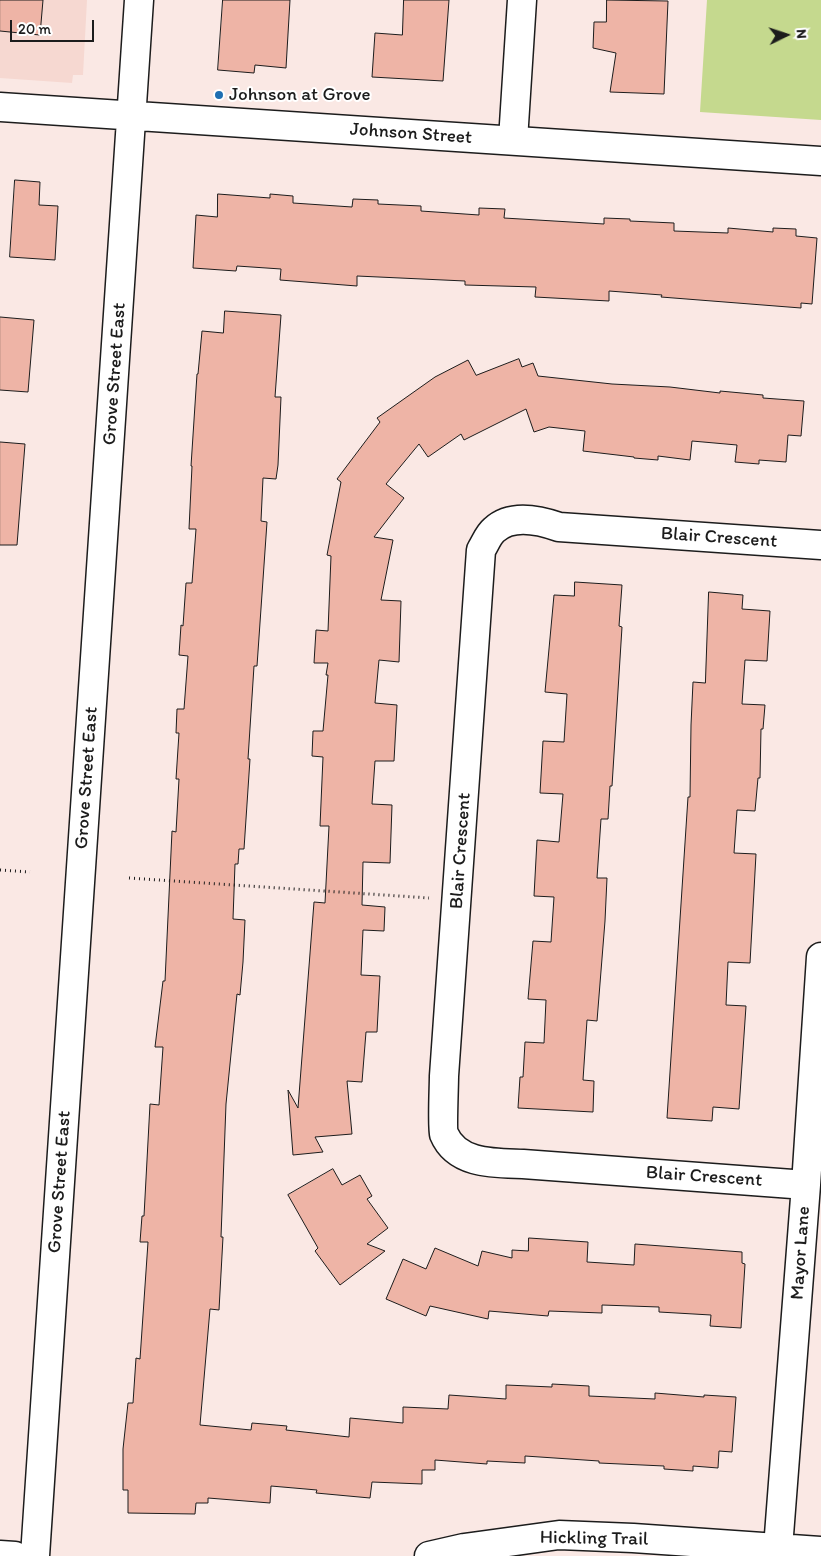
<!DOCTYPE html>
<style>
body{margin:0}
#map{position:relative;width:821px;height:1556px;overflow:hidden;background:#fae8e4;font-family:Itim,sans-serif}
canvas{display:block}
.north{position:absolute;left:761px;top:10px;width:50px;height:50px;-webkit-text-stroke:4px #fff;paint-order:stroke;rotate:86deg;font-size:14px;font-weight:700;line-height:20px;text-align:center;color:#1c1c1c}
.north::after{content:'';display:block;margin:auto;width:18px;height:22px;background:#1c1c1c;clip-path:polygon(50% 0,100% 100%,50% 72%,0 100%)}
.scale{position:absolute;left:10px;top:20px;width:84px;height:22px;box-sizing:border-box;border:2px solid #1c1c1c;border-top:0;padding-left:6px;font-size:15px;line-height:18px;white-space:nowrap;color:#1c1c1c;-webkit-text-stroke:4px #fff;paint-order:stroke}
</style>
<div id="map">
<canvas width="821" height="1556"></canvas>
<div class="north">N</div>
<div class="scale">20 m</div>
</div>
<script>
const ctx = document.querySelector('canvas').getContext('2d');
ctx.lineJoin = 'round';
function fill(path, color) {
  ctx.fillStyle = color;
  ctx.fill(path, 'evenodd');
}
function stroke(path, color, width, dash) {
  ctx.strokeStyle = color;
  ctx.lineWidth = width;
  ctx.lineCap = dash ? 'butt' : 'round';
  ctx.setLineDash(dash || []);
  ctx.stroke(path);
}
function write(font, color, halo, rows, align = 'center') {
  ctx.font = font + ' Itim,sans-serif';
  ctx.lineWidth = 4;
  ctx.setLineDash([]);
  ctx.textBaseline = 'middle';
  ctx.strokeStyle = halo;
  ctx.fillStyle = color;
  for (const [text, x, y, turn = 0] of rows) {
    ctx.save();
    ctx.translate(x, y);
    ctx.rotate((+turn || 0) * Math.PI / 180);
    ctx.textAlign = isNaN(turn) ? turn : align;
    if (halo) ctx.strokeText(text, 0, 0);
    ctx.fillText(text, 0, 0);
    ctx.restore();
  }
}
fill(new Path2D(`
 M0 0H87L83 75H73L72 83 0 78Z`), '#f6d8d1');
fill(new Path2D(`
 M707 0H821V120L700 112Z`), '#c5d98e');
const building = new Path2D(`
 M0 0H43L40 35 0 31Z
 M223 0H290L286 68 255 65 254 73 218 70Z
 M404 0H449L443 81 372 77 375 33 402 35Z
 M607 0 668 1 664 94 610 92 616 53 593 48 594 22H606Z
 M15 180 40 182 39 205 58 206 55 260 10 257Z
 M218 194 270 198V194L293 196V203L352 207 353 199 378 200V204L421 206V211L479 215V208L505 209 504 218 604 224V218L630 219V221L674 223V231L728 233V228L773 232V228L796 229V236L817 238 812 304 801 303V308L661 297 662 295 609 291V301L535 297 536 287 465 285V281L357 276V286L280 280 281 269 237 266 236 271 193 268 196 215 217 217Z
 M225 311 281 315 275 397H281L278 465 276 479 263 478 261 521 267 522 257 666H254L248 759H250L244 849H239L238 864H235L233 919 245 920 243 962 240 995 237 994 226 1104 221 1237H223L219 1310 210 1309 200 1425 251 1430 252 1423 287 1426 286 1430 349 1437 350 1418 403 1423V1407L448 1409 449 1395 506 1399V1385L552 1387V1384L589 1386V1396L655 1399V1393L704 1397V1395L736 1397 732 1452 719 1451 718 1468 693 1466V1471L664 1469V1466L599 1463V1461L525 1456V1463L487 1461V1464L435 1460V1470H422V1484L372 1482 370 1498 316 1493 317 1490 271 1486 270 1503 208 1498V1503H196L195 1514 128 1513V1490H123V1449L128 1403H133L136 1358 140 1359 148 1242H140L142 1216H144L150 1104 159 1105 163 1047H155L163 981H165L172 831 176 832 179 779H176L179 733H176L177 709H184L188 656 179 655 181 625 183 626 186 583H192L196 529H189L192 466H191L197 374H198L202 331 223 333Z
 M0 317 34 320 28 392 0 390Z
 M519 359 522 367 533 363 538 376 612 384 670 387 720 393V391L763 395V398L804 401 801 436 788 435 786 462 759 460V464L735 462 737 445 692 441 690 460 658 456V460L634 458V457L583 451 585 431 549 427 534 432 526 409 464 440 461 434 428 457 419 444 386 484 404 498 374 537 393 540 381 600 401 601 399 662 379 660 375 703 397 705 394 761H375L372 804 392 805 390 863 363 862 362 905 385 907 384 931 363 930 361 975 380 976 377 1032H366L362 1082 347 1081 352 1134 315 1137 323 1152 293 1155 288 1090 298 1108 314 902 325 903 329 826H320L323 757 312 756 313 731H323L328 675H326L328 663H314L316 630 328 631 331 556 327 555 341 482 337 479 380 422 377 418 435 377 468 360 476 375Z
 M0 442 25 444 17 545H0Z
 M575 582 622 585 619 626 622 627 612 786H610L608 819H601L597 878H607L605 921 597 1021 587 1020 583 1080 594 1081 593 1112 518 1108 520 1077H523L525 1042 544 1043 546 1000 528 999 533 941 551 942 554 897 534 896 537 840 559 842 563 794 540 793 543 741 564 742 567 694 545 692 554 595 574 596Z
 M709 592 743 595 742 609 770 611 767 661 745 660 742 704 765 705 763 729H761L760 778H758L755 811 737 810 734 853 756 854 750 963 728 962 726 1005 746 1006 739 1109 713 1107 712 1121 667 1118 688 797H690L691 725 693 682 705 683Z
 M333 1169 342 1185 360 1175 372 1196 367 1199 388 1228 367 1244 385 1251 340 1285 315 1251 318 1248 288 1195Z
 M529 1238 588 1242 587 1262 634 1265 635 1244 742 1252V1263L745 1264 741 1328 710 1326 711 1315 659 1312V1307L602 1305V1313L549 1311 548 1316 489 1311 488 1319 430 1306 426 1316 386 1299 403 1259 426 1269 435 1248 478 1266 482 1251 512 1258V1250L528 1251Z`);
fill(building, '#eeb4a6');
stroke(building, '#1c1c1c', 1);
const street = new Path2D(`
 M513 140 522 0
 M806 1185 523 1164C496 1163 457 1165 444 1134 442 1128 444 1086 444 1076L481 550C485 544 488 535 494 530 511 514 539 520 559 527L821 545
 M778 1548 806 1185 821 957
 M0 1555 15 1556
 M429 1556 464 1548 559 1535 633 1538 821 1551`);
const secondary = new Path2D(`
 M0 107 821 161
 M35 1556 139 0`);
stroke(street, '#1c1c1c', 31);
stroke(secondary, '#1c1c1c', 31);
stroke(new Path2D(`
 M0 870 30 872
 M129 878 429 898`), '#1c1c1c', 3, [1, 4]);
stroke(street, '#fff', 28);
stroke(secondary, '#fff', 28);
for (const [x, y, r, color] of [
 [219,95,5,"#1f6fb2"]
]) {
  const dot = new Path2D();
  dot.arc(x, y, r, 0, 2 * Math.PI);
  ctx.fillStyle = color;
  ctx.fill(dot);
  stroke(dot, '#fff', 2);
}
write('19px', '#1c1c1c', '#fff', [
 ["Johnson at Grove",229,95]
], 'left');
write('19px', '#1c1c1c', '#fff', [
 ["Johnson Street",411,134,4],
 ["Grove Street East",115,374,-86],
 ["Blair Crescent",719,538,4],
 ["Grove Street East",87,778,-86],
 ["Blair Crescent",461,851,-86],
 ["Blair Crescent",704,1177,4],
 ["Grove Street East",60,1182,-86],
 ["Mayor Lane",801,1253,-86],
 ["Hickling Trail",594,1539,1]
]);
</script>
